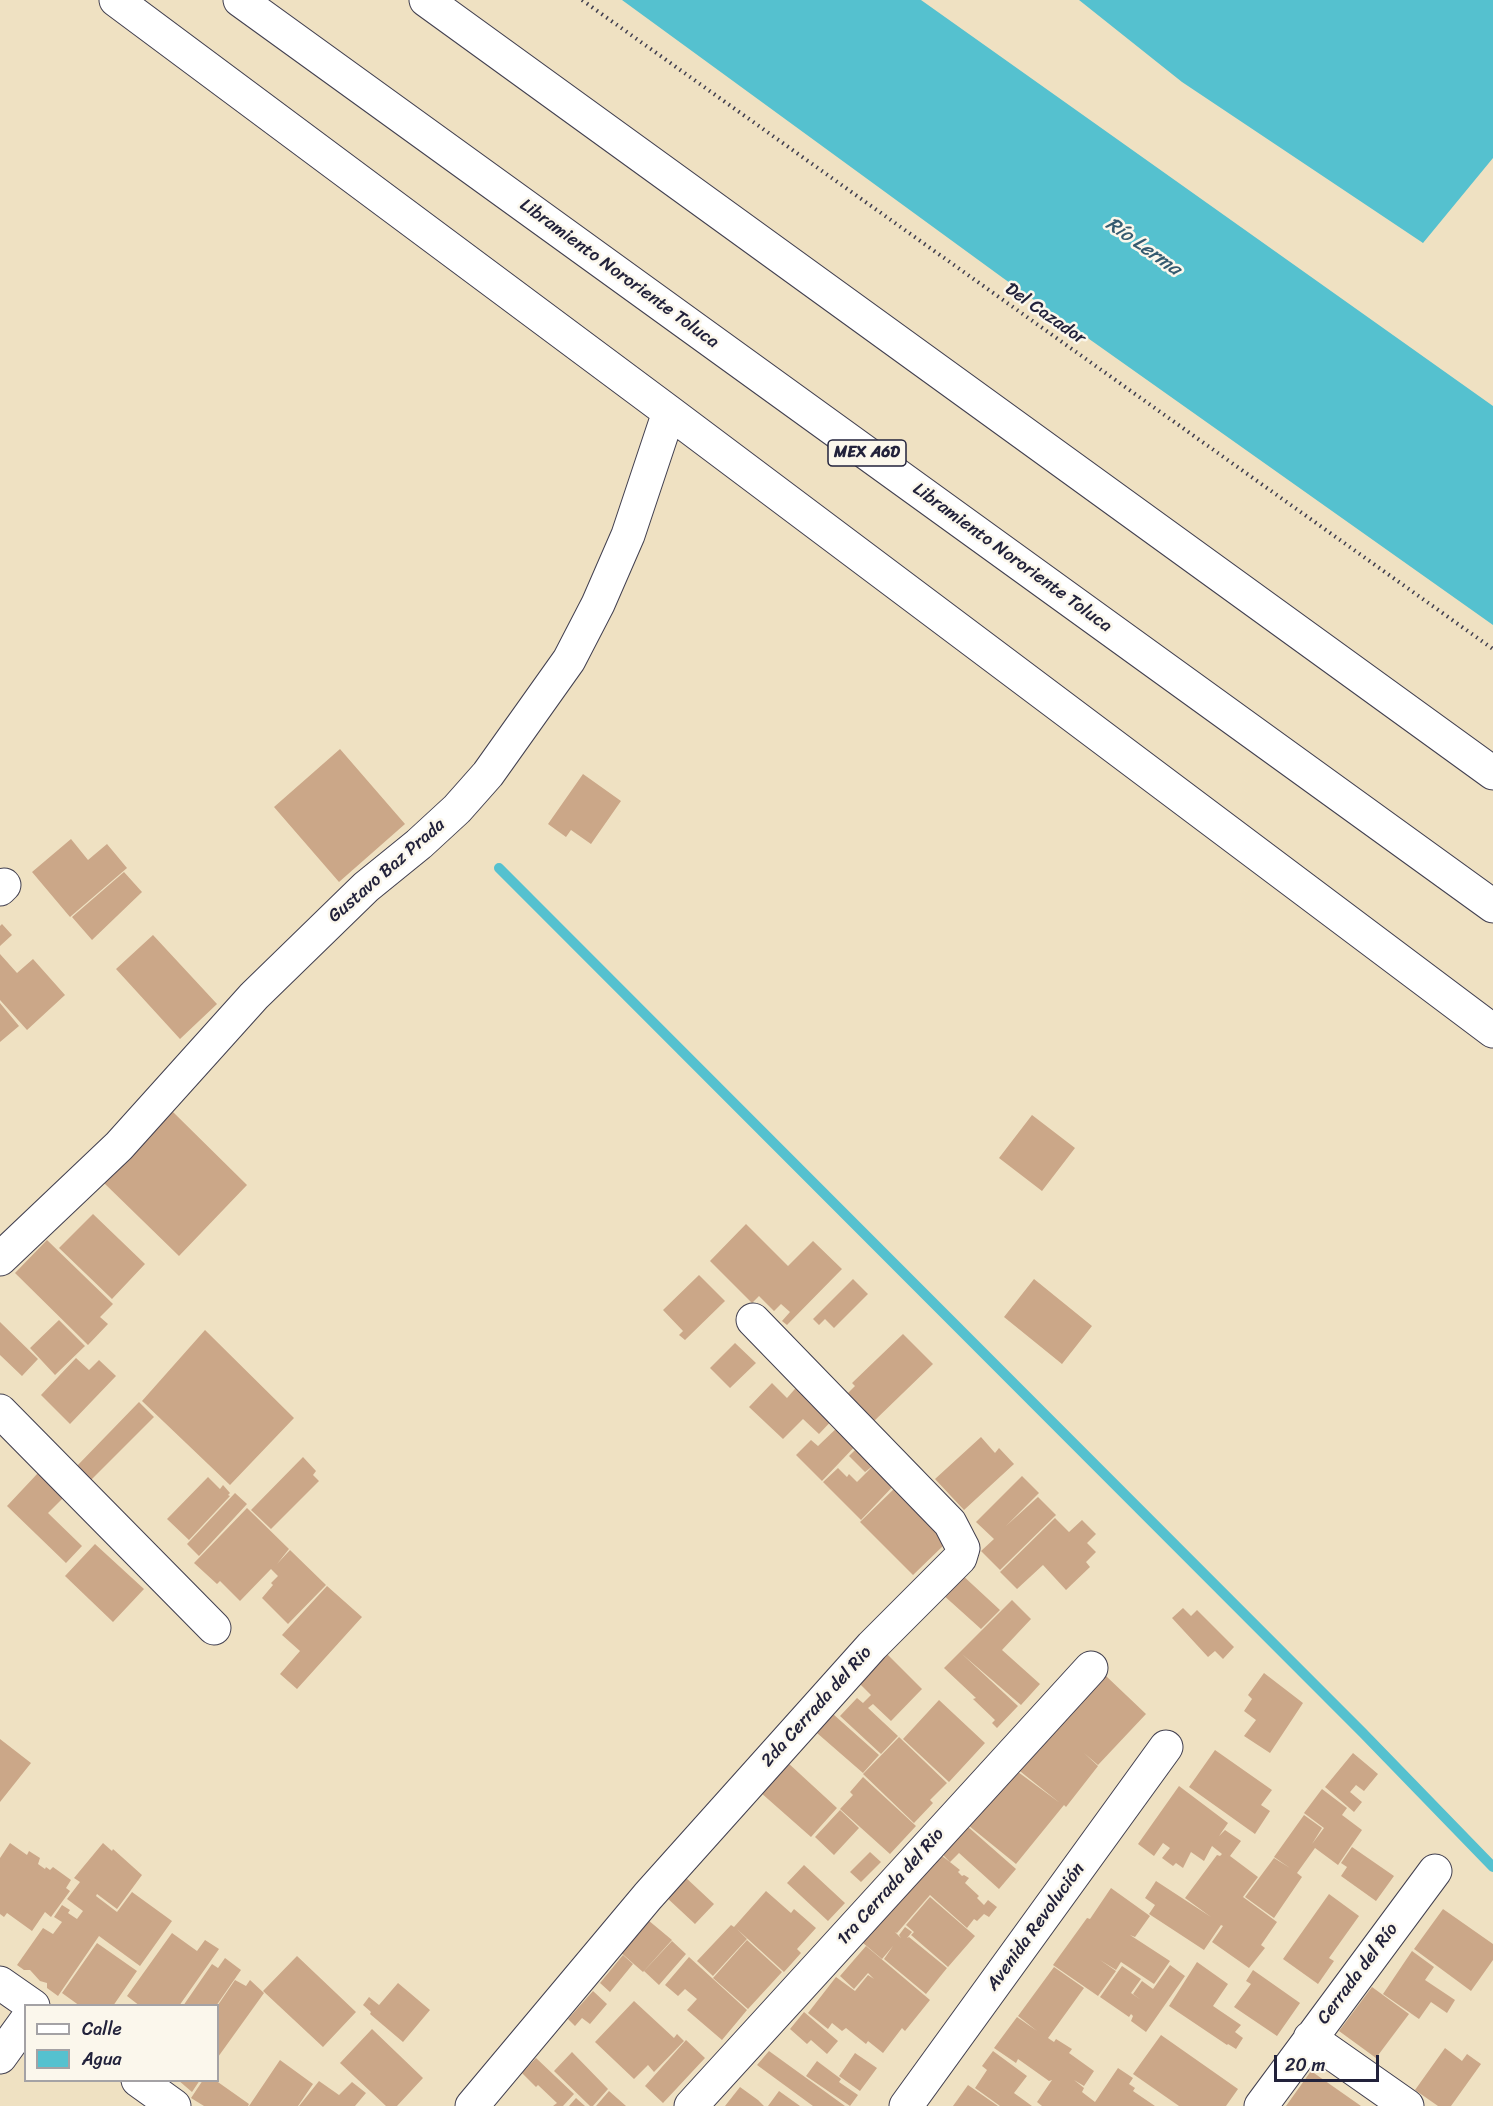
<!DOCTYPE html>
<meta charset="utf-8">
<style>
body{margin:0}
#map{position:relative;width:1493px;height:2106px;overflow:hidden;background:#efe1c2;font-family:Sriracha,sans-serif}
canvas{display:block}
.legend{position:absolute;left:24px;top:2004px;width:195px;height:78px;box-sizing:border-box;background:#fbf7ec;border:2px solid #a4a2a5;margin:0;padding:8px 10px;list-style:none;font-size:18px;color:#22223b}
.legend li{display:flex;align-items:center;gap:12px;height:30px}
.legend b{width:30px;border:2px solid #a4a2a5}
.scale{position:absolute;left:1274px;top:2055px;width:105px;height:27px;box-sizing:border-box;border:3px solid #22223b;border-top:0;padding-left:8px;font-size:18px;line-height:21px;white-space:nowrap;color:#22223b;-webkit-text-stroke:4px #fbf7ec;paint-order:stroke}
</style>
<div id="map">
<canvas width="1493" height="2106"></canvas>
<ul class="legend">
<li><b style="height:8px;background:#fff"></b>Calle</li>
<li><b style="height:16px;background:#55c1cf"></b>Agua</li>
</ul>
<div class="scale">20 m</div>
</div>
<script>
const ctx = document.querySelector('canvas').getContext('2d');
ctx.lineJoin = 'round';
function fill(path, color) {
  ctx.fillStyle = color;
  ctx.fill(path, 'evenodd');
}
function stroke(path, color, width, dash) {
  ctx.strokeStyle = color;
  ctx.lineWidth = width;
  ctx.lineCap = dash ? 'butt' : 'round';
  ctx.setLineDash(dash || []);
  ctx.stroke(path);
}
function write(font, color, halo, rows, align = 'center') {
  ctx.font = font + ' Sriracha,sans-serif';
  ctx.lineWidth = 5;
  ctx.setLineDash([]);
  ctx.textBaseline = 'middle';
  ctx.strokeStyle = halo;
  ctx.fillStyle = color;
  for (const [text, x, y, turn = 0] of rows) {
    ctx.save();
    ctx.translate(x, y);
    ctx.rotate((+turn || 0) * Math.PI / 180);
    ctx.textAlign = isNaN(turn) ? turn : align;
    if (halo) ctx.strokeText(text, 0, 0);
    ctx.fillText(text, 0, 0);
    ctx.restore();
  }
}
fill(new Path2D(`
 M622 0H921L1493 406V625L1003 278Z
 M1079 0H1493V158L1423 243 1182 82Z`), '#55c1cf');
stroke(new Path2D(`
 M499 868 1363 1733 1493 1867`), '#55c1cf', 10);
fill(new Path2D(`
 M340 749 405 824 339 882 274 807Z
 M583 774 621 801 591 844 571 830 566 837 548 824Z
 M71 839 88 860 107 844 127 868 70 917 32 872Z
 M124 872 142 892 92 940 72 917Z
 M2 924 12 935 0 946V926Z
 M153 935 217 1004 180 1039 116 969Z
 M0 954 17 973 33 959 65 995 27 1030 0 1000Z
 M0 1003 19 1026 0 1042Z
 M173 1112 247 1185 179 1256 103 1182Z
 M1032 1115 1075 1148 1042 1191 999 1158Z
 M93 1214 145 1264 112 1299 59 1248Z
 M746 1224 788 1266 813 1241 842 1269 787 1325 782 1321 790 1312 781 1304 774 1311 759 1296 752 1303 710 1261Z
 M47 1240 113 1304 100 1317 108 1324 88 1345 15 1273Z
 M699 1275 725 1301 685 1340 679 1335 683 1331 663 1310Z
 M853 1279 868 1294 834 1328 825 1319 819 1325 813 1319Z
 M1034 1279 1092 1326 1062 1364 1004 1317Z
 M59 1320 85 1346 55 1375 30 1348Z
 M0 1322 38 1359 22 1376 0 1355Z
 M205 1330 294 1418 230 1485 142 1401Z
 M903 1334 933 1364 872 1423 849 1399 850 1396 847 1394 855 1386 852 1383Z
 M735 1343 756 1363 730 1388 710 1368Z
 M76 1358 89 1370 99 1360 116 1376 70 1424 41 1395Z
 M801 1382 836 1416 819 1434 803 1419 783 1439 749 1407 772 1383 787 1398Z
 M139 1402 154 1417 89 1482 75 1468Z
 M841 1424 859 1442 822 1481 796 1455 811 1440 818 1446Z
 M981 1437 995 1453 999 1448 1014 1464 964 1510 935 1479Z
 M862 1443 898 1481 861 1520 823 1482 838 1468 847 1477 849 1474 857 1482 874 1465 865 1472 849 1456Z
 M303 1457 316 1471 313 1475 319 1481 271 1529 251 1510Z
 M38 1473 63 1498 48 1513 82 1546 66 1563 7 1506Z
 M1022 1476 1039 1493 1006 1526 1038 1497 1056 1515 1000 1570 981 1551 994 1539 976 1522Z
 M208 1477 220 1489 223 1485 230 1493 228 1495 230 1496 189 1540 167 1519Z
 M897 1486 945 1536 944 1545 913 1575 860 1522Z
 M235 1493 247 1504 199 1556 187 1544Z
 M247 1508 289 1549 277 1564 290 1550 326 1585 288 1624 262 1598 273 1585 271 1583 278 1576 271 1569 240 1601 220 1581 217 1584 194 1563Z
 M1055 1518 1069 1532 1082 1520 1096 1534 1087 1543 1096 1552 1086 1562 1090 1567 1066 1590 1043 1565 1017 1589 1000 1572Z
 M95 1544 144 1589 113 1622 65 1576Z
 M960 1573 1000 1610 981 1629 941 1593Z
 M327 1586 362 1617 297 1689 280 1674 300 1651 282 1635Z
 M1012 1600 1031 1619 1002 1650 1040 1684 1021 1705 962 1654 1018 1706 997 1728 992 1723 995 1720 973 1699 976 1698 944 1668Z
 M1183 1608 1191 1616 1197 1610 1234 1647 1223 1659 1215 1651 1208 1657 1172 1618Z
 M887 1654 922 1689 891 1721 873 1704 868 1708 898 1736 881 1754 840 1716 857 1698 863 1703 871 1695 859 1683Z
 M1264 1673 1303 1703 1270 1753 1244 1736 1256 1720 1244 1711 1252 1699 1248 1695Z
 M1106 1676 1146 1714 1098 1765 1084 1753 1098 1766 1066 1807 1064 1805 1016 1864 968 1825 1014 1769 1060 1803 1016 1768 1058 1729Z
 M939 1700 985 1743 949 1782 903 1739Z
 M833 1714 879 1755 863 1773 817 1733Z
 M899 1737 947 1783 930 1800 933 1803 914 1823 863 1774Z
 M0 1739 31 1763 0 1802Z
 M1215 1750 1272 1790 1261 1805 1270 1811 1255 1834 1189 1787Z
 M1353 1753 1378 1774 1364 1791 1356 1785 1350 1792 1362 1802 1354 1812 1325 1787Z
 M787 1762 837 1808 811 1837 760 1792Z
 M863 1777 916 1826 890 1854 840 1809 853 1795 850 1792Z
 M1179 1786 1228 1823 1219 1836 1225 1830 1241 1841 1230 1856 1258 1877 1243 1897 1277 1922 1261 1945 1265 1948 1249 1968 1212 1942 1223 1926 1221 1925 1204 1950 1149 1914 1155 1905 1145 1898 1156 1881 1211 1917 1185 1898 1217 1855 1220 1856 1222 1854 1212 1846 1204 1861 1191 1852 1183 1868 1176 1863 1173 1866 1162 1858 1170 1848 1163 1843 1154 1856 1138 1844Z
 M1322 1789 1347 1808 1342 1815 1362 1830 1338 1865 1315 1848 1297 1873 1302 1877 1274 1918 1245 1897 1274 1858 1290 1868 1274 1857 1304 1815 1322 1828 1312 1844 1324 1828 1304 1813Z
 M840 1810 859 1828 834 1855 815 1837Z
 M967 1826 1016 1869 999 1889 959 1853 950 1862 942 1854Z
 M10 1843 27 1855 29 1851 40 1858 38 1864 45 1869 46 1867 50 1870 53 1867 71 1880 66 1888 70 1891 51 1917 45 1912 32 1931 7 1913 4 1917 0 1914V1858Z
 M103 1843 112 1851 113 1849 142 1875 117 1909 97 1894 96 1896 117 1912 132 1892 172 1921 140 1966 99 1936 58 1996 47 1988V1983L40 1981 30 1970H24L17 1965 43 1928 53 1934 62 1922 54 1917 62 1905 70 1910 68 1913 77 1919 83 1911 67 1899 80 1882 74 1878Z
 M1352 1847 1394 1876 1376 1901 1341 1876 1347 1867 1341 1863Z
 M870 1852 881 1862 861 1882 850 1872Z
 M941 1855 960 1870 958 1872 962 1876 964 1875 969 1878 965 1883 979 1896 977 1898 984 1905 988 1900 997 1907 989 1917 984 1914 977 1921 974 1919 967 1928 930 1895 897 1933 895 1932 901 1938 899 1935 905 1927 912 1932 907 1938 909 1937 947 1968 926 1994 884 1959 893 1946 882 1959 863 1943 914 1883 916 1884Z
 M804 1865 845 1903 828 1921 787 1883Z
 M684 1876 714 1904 695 1924 665 1896Z
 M1111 1888 1150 1916 1135 1937 1130 1935 1170 1961 1154 1984 1121 1962 1116 1970 1100 1960 1116 1971 1098 1996 1053 1965 1087 1918 1090 1919Z
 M766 1891 791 1913 794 1909 816 1928 797 1949 801 1953 784 1972 737 1929 747 1939 713 1976 697 1961 731 1925 734 1927Z
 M1329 1894 1359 1916 1329 1958 1334 1961 1318 1984 1283 1959Z
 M930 1897 975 1936 948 1967 911 1935 914 1932 906 1925Z
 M1443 1909 1493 1944V1960L1471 1991 1414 1949Z
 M648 1920 672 1940 643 1972 619 1951Z
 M172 1933 197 1951 205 1940 219 1949 179 2006H140L127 1996Z
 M747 1940 782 1972 748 2009 713 1978Z
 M672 1941 686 1954 659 1985 644 1971Z
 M97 1943 137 1971 113 2006H80L62 1993Z
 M866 1946 930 2000 905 2031 902 2028 883 2053 868 2041 866 2044 846 2028 842 2031 832 2023 828 2029 808 2013 836 1977 855 1991 868 1975 874 1979 868 1973 854 1989 840 1976Z
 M1412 1951 1434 1967 1425 1980 1455 2000 1447 2013 1431 2002 1419 2019 1383 1994Z
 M623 1955 633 1964 610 1992 600 1983Z
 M297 1956 356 2012 323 2047 263 1991Z
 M689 1957 747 2010 722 2040 687 2010 697 1999 685 1989 678 1996 665 1985Z
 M225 1958 241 1970 216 2006H183L212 1964 218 1968Z
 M1197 1962 1228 1984 1213 2006 1241 2025 1235 2032 1243 2038 1236 2049 1228 2044 1227 2045 1169 2006Z
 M1170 1965 1185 1976 1146 2032 1131 2021 1133 2016 1131 2014 1129 2017 1100 1997 1122 1966 1141 1979 1131 1993 1141 2000 1133 1994 1142 1981 1153 1989Z
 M1054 1967 1084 1988 1048 2038 1054 2042 1056 2039 1072 2049 1069 2053 1094 2071 1084 2086 1074 2080 1084 2088 1082 2092 1095 2102 1118 2068 1133 2078 1129 2084 1135 2088 1133 2091 1155 2106H1042L1037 2102 1052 2080 1049 2081 1018 2059 1016 2063 994 2048 1017 2017 1037 2031 1018 2016Z
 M1253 1970 1300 2003 1277 2036 1234 2007 1251 1984 1246 1981Z
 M235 1980 246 1986 250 1980 264 1993 218 2057V2005Z
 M398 1983 430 2010 403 2042 370 2014 371 2012 363 2005 369 1997 379 2005Z
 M1372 1987 1409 2014 1376 2058 1339 2031Z
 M593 1991 607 2004 590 2024 582 2018 575 2026 568 2019Z
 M634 2001 674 2038 677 2034 684 2041 654 2072 648 2065 634 2079 595 2042Z
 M804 2012 838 2041 827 2054 811 2040 807 2044 790 2029Z
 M372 2029 423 2078 397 2106H386L340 2063Z
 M1161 2035 1238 2089 1226 2106H1179L1133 2074Z
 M686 2040 705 2058 663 2103 645 2086Z
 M1445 2048 1462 2061 1467 2054 1481 2064 1451 2106H1438L1415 2090Z
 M769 2051 845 2106H813L757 2065Z
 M993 2051 1027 2076 1014 2093 1032 2106H1000L975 2088 987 2070 982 2066Z
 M572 2052 608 2089 593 2106H590L554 2071Z
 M855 2053 877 2068 860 2091 839 2076Z
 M536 2058 574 2094 563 2106H553L557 2103 538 2085 536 2087 522 2073Z
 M280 2060 313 2084 298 2106H249Z
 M817 2061 841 2079 839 2082 858 2095 850 2106 806 2076Z
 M1311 2071 1361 2106H1286Z
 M178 2080H200L192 2092Z
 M203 2080H215L249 2104 248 2106H204L191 2098Z
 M319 2081 339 2095 352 2082 366 2093 355 2106H299Z
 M968 2085 998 2106H953Z
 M740 2087 758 2100 764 2106H725Z
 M609 2091 626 2106H596Z
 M779 2091 800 2106H768Z
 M576 2098 585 2106H569Z`), '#cba788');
const minor = new Path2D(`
 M116 0 669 412 1493 1031
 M0 889 4 885
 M0 1259 119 1146 254 996 366 887 419 844 457 809 488 774 569 660 598 604 628 535 669 412
 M0 1411 214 1628
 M0 1983 33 2006
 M1310 2038 1407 2106
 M0 2057 26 2021
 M138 2080 174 2106
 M472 2106 648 1896 872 1646 960 1558 963 1548 950 1523 753 1320
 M691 2106 1091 1668
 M906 2106 1166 1747
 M1261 2106 1435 1871`);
const highway = new Path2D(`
 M240 0 1493 906
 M426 0 1493 773`);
stroke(minor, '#413f4f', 35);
stroke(highway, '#413f4f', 35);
stroke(new Path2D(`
 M582 0 1493 649`), '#413f4f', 4, [1.5, 4.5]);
stroke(minor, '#fff', 33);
stroke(highway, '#fff', 33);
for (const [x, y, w] of [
 [867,453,78]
]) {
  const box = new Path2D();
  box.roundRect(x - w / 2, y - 13, w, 26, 4.5);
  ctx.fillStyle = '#fbf7ec';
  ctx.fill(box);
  stroke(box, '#22223b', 1.5);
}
write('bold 16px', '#22223b', null, [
 ["MEX A6D",867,453]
]);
write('18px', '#22223b', '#fbf7ec', [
 ["Libramiento Nororiente Toluca",619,274,36],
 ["Del Cazador",1045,314,35],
 ["Libramiento Nororiente Toluca",1012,558,36],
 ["Gustavo Baz Prada",387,871,-41],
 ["2da Cerrada del Rio",817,1707,-48],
 ["1ra Cerrada del Rio",891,1887,-48],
 ["Avenida Revolución",1036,1927,-54],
 ["Cerrada del Río",1358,1974,-53]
]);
write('italic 20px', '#345a6f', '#fbf7ec', [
 ["Río Lerma",1143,247,35]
]);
</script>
